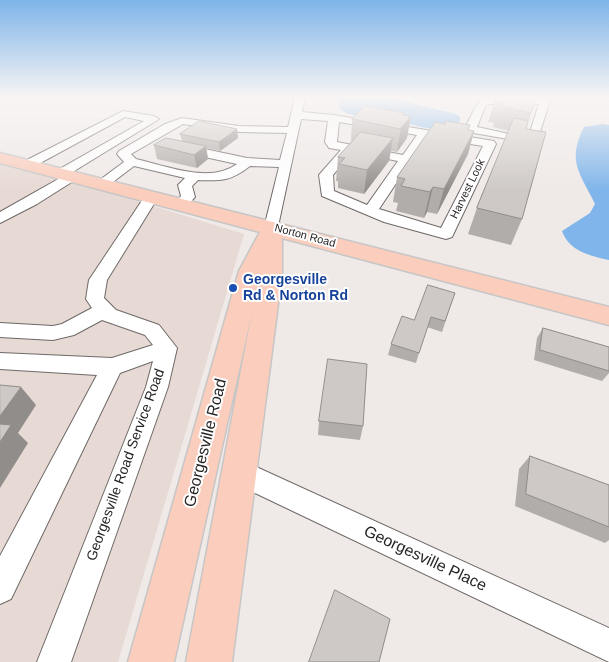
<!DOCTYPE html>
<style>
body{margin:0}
canvas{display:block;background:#efe9e7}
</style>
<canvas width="609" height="662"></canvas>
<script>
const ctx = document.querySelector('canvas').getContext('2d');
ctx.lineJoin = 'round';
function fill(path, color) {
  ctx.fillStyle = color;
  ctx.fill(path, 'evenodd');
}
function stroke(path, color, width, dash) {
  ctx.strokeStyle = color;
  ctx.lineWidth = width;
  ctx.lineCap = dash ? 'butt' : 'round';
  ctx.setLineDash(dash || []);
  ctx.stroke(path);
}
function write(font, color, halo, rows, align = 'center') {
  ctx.font = font + ' Arial,sans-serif';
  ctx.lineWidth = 4;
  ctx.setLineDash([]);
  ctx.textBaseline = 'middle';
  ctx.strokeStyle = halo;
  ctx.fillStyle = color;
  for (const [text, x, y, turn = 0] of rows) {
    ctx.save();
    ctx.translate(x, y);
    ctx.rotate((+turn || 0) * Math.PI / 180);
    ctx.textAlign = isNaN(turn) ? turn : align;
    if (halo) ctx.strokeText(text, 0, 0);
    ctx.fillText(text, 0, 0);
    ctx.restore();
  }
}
fill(new Path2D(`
 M0 159 244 234 118 662H0Z`), '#e7d9d4');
fill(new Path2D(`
 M340 98H391L456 114 460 117V121C455 126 450 129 443 129 425 130 409 123 392 120 373 116 356 120 339 109Z
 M603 124 609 125V260C590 256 569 251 562 231L590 213 595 204C581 174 566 162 584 127Z`), '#7fb5ea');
const minor = new Path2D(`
 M295 98H305L302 112 334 115 494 141 496 144 452 237 446 239 384 222 322 196 319 175 341 150 329 148 325 142 328 121 301 119 277 231 272 233 264 228 279 167 250 166C231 181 222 181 198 180L192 186 195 197 184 209 179 210 172 206 181 196 178 185 185 178 134 166 105 188H95L93 185 124 162 117 154 119 151 165 124 182 118 239 126 288 127ZM339 122 417 135 403 155 337 142ZM183 124 239 132 287 133 280 160 247 158 181 144 175 148 177 151 237 164C210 184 167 166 136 159L131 154ZM427 137 483 146 441 228 379 209ZM352 152 398 161 367 205 334 191 333 175Z
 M545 98 550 101 536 144 474 133 465 128 476 106 483 99ZM489 104H539L528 138 477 127 485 107Z
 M123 111 154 116 159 119 71 173 77 177 75 180 37 204 0 223V212L60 178 54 174 56 171 144 121 125 117 31 168H23L21 165 23 162Z
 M150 195 157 199 107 280 104 298 116 310 159 325 177 348 168 387 71 662H37L146 387 153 361 120 373 11 599 0 604V556L97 375 0 369V353L112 358 153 345 145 335 102 320 74 335 53 340 0 337V323L53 326 62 324 92 308 86 299 89 280 145 196Z
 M241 460 609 628V662L232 482 228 473 232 464Z`);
const major = new Path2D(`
 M0 153 609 307V325L282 238V273L232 662H186L252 312 174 662H128L239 271 260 232 0 163Z`);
stroke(minor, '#6e6967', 2);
stroke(major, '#c7c6c6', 3);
fill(minor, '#fff');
fill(major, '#facdbc');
fill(new Path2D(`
 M536 98 526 129 522 219 511 245 468 234 477 208 509 131 493 127 494 123 488 122 495 101Z
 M404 113 407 138 397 152 391 151 389 161 364 194 338 188V181H336L338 157 352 141H351L352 119Z
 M469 130 474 131 468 154 437 214 427 212 424 218 396 211 398 203 393 202 397 177Z
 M180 134 238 138 220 151 206 148 208 159 197 168 157 159 154 145 182 141Z
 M455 293 442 332 427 327 416 363 388 355 391 344Z
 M543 328 609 347V373L602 381 534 360 537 338Z
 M319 421 363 426 360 440 318 435Z
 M530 456 609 485V540L605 543 515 506 519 469Z`), '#b1adaa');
fill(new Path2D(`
 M404 113 402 127 411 116 407 138 397 152 403 115Z
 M237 129 238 138 220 151 219 142Z
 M474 131 468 154 437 214 444 189Z
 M393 138 389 161 364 194 367 170Z
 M206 146 208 159 197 168 194 155Z
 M433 187 427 212 424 218 430 192Z
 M21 387 36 405 18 433 28 443 0 488V416Z`), '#908d8b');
const building = new Path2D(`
 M496 98H536L531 113 500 106 501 102 495 101Z
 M365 106 404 113 403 115 411 116 400 129 352 119Z
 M514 118 528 121 526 129 546 132 522 219 477 208Z
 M199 121 237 129 219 142 180 134Z
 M446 121 470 125 468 130 474 131 444 189 433 187 430 192 401 186 405 179 397 177 435 122 445 124Z
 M361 132 393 138 367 170 339 164 345 158 338 157Z
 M166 138 206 146 194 155 154 145Z
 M428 285 455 293 445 321 431 317 419 353 391 344 402 316 414 320Z
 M543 328 609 347V371L540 350Z
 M328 359 367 364 363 426 319 421Z
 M0 385 21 387 0 416Z
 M0 424 11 425 0 442Z
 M530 456 609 485V527L526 494Z
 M335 590 390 619 379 662H309Z`);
fill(building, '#cec9c6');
stroke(building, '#908d8b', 1);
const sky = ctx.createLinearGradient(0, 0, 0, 191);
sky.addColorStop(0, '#7eb4e9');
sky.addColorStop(0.51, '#f8f5f4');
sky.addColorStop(1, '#f8f5f400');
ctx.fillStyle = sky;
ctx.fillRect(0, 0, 609, 191);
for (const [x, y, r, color] of [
 [233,288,5,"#1a4fb4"]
]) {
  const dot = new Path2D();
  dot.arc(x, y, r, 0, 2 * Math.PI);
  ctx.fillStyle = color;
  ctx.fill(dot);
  stroke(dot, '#fff', 2);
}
write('11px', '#272424', '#fff', [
 ["Harvest Look",468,189,-64],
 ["Norton Road",305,236,15]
]);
write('bold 14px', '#164399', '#fff', [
 ["Georgesville",243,280],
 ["Rd & Norton Rd",243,296]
], 'left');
write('14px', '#272424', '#fff', [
 ["Georgesville Road Service Road",126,465,-70]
]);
write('16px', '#272424', '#fff', [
 ["Georgesville Road",206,443,-76],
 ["Georgesville Place",425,559,25]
]);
</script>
